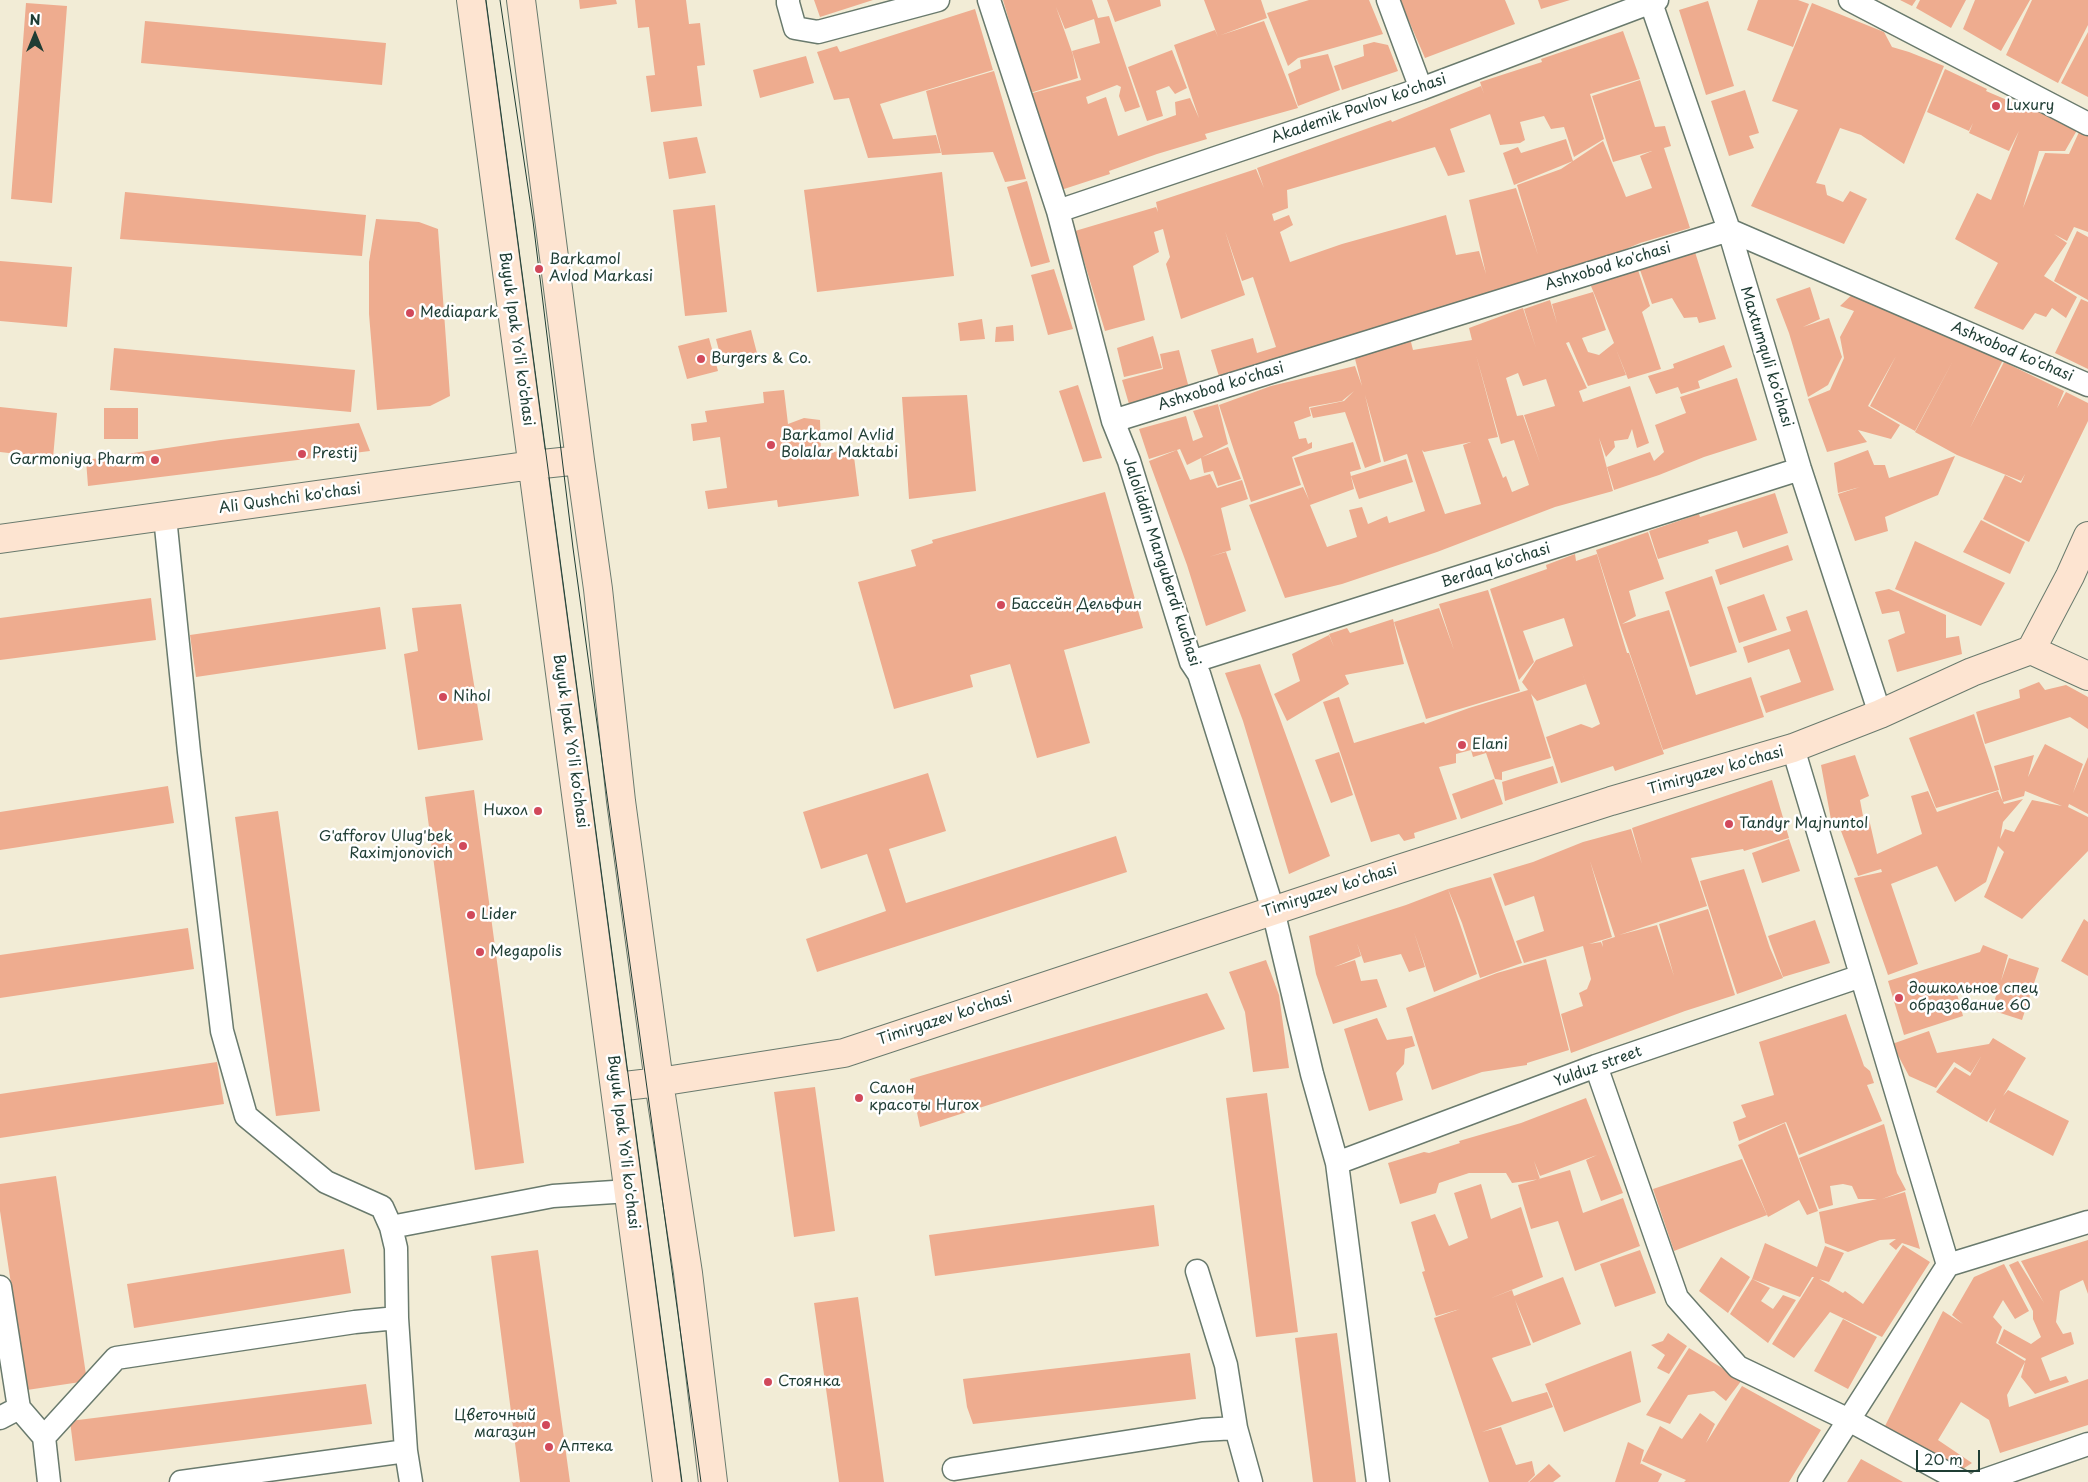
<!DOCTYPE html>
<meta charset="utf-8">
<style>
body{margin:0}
#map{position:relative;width:2088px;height:1482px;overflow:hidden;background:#f2ecd6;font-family:"Playpen Sans",sans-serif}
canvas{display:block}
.north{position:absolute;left:10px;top:10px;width:50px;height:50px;-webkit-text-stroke:4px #fff;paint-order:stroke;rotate:0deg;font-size:14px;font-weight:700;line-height:20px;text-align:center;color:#1f3d34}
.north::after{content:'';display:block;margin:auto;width:18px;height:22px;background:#1f3d34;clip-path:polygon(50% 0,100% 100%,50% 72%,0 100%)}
.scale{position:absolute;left:1916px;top:1450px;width:64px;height:22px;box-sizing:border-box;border:2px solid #1f3d34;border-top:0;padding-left:6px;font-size:15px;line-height:18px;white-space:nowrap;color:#1f3d34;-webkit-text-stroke:4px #fff;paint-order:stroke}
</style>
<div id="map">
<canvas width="2088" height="1482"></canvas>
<div class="north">N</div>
<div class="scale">20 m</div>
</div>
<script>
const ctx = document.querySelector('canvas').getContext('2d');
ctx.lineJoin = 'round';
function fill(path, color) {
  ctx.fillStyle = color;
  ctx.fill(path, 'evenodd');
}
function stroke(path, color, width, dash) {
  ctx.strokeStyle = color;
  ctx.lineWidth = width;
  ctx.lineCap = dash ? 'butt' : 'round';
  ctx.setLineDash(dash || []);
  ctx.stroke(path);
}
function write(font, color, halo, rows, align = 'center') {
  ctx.font = font + ' "Playpen Sans",sans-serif';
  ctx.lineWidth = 5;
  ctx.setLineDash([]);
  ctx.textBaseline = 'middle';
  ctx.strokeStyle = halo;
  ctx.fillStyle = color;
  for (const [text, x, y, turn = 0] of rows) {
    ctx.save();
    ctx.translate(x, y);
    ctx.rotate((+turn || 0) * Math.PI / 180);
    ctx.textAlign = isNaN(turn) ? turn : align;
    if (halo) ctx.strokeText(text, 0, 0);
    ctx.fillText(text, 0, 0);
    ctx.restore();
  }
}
fill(new Path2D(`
 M579 0H616L617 4 580 9Z
 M635 0H686L689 24 700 23 705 65 697 66 702 106 651 112 646 76 655 75 649 27 638 28Z
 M814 0H873L820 17Z
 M1003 0H1092L1098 18 1109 16 1140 107 1125 112 1119 96 1121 87 1117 85 1086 97 1088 104 1106 97 1118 136 1176 115 1175 102 1190 98 1199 118 1174 45 1215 30 1218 37 1204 0H1261L1267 18 1221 35 1264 21 1298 108 1205 134 1207 139 1157 154 1109 171 1110 174 1061 190 1029 94 1081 80 1072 51 1100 43 1094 19 1065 29 1056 7 1073 55 1078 78 1030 93Z
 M1107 0H1160L1161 6 1115 22Z
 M1309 0H1369L1383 34 1298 58 1288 66 1267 13Z
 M1394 0H1505L1515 24 1425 58 1405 12 1397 14Z
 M1538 0H1570L1541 9Z
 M1758 0H1798L1809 4 1793 47 1747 30Z
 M1900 0H1916L1912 6Z
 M1920 0H1966L1951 28 1916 8Z
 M1975 0H2030L2001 51 1963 29Z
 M2032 0H2088V25L2058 83 2006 55Z
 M1708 1 1734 86 1706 95 1679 10Z
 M26 3 67 6 52 203 11 199Z
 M1812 3 1884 32 1892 47 1909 52 1944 66 1904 164 1861 135 1840 128 1816 183 1825 185 1827 195 1843 202 1850 191 1867 199 1844 244 1751 206 1798 110 1772 101Z
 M975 9 993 70 880 104 893 139 936 135 941 153 868 158 849 98 834 100 817 52 837 46 840 52Z
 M145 21 386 43 382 85 141 63Z
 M1623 31 1640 79 1590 94 1604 139 1574 157 1564 127 1551 129 1544 116 1520 122 1525 140 1520 143 1500 145 1490 114 1450 129 1465 172 1448 176 1435 147 1287 190 1288 208 1272 214 1274 221 1289 215 1293 225 1280 232 1290 262 1342 244 1446 215 1456 255 1479 251 1486 274 1469 200 1516 188 1538 255 1517 185 1561 169 1603 141 1626 197 1652 188 1640 156 1652 151 1613 162 1592 96 1640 80 1655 127 1665 126 1671 146 1664 148 1690 228 1640 243 1591 264 1221 383 1211 350 1253 338 1257 353 1276 347 1253 277 1242 281 1225 231 1245 295 1181 319 1166 264 1170 257 1163 229 1154 232 1159 252 1133 266 1145 320 1105 331 1075 231 1156 207 1158 212 1156 202 1256 169 1264 188 1257 168 1391 120 1392 122 1481 86 1484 94 1480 82 1542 62 1541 59Z
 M2088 32V97L2061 83Z
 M1374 42 1388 45 1398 71 1342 90 1334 66 1364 56 1363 45Z
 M1172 50 1187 88 1175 94 1169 86 1156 91 1163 116 1147 121 1128 67Z
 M1328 54 1340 90 1298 106 1288 74 1301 68 1300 60Z
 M806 56 814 83 760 98 753 70Z
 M1945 69 1987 89 1986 91 2028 109 2031 103 2080 125 2065 151H2039L2023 208 2045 153 2069 154 2079 132 2088 136V232L2074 227 2067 241 2054 234 2067 243 2044 276 2077 297 2066 318 2052 308 2046 317 2035 313 2023 330 1974 308 1998 263 1955 239 1977 193 1991 200 2019 131 2009 151 1969 133 1973 123 1969 131 1927 112Z
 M994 71 1026 179 1005 182 993 152 942 155 926 91Z
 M1745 90 1759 133 1749 136 1754 148 1729 156 1711 101Z
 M697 137 706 173 669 179 663 142Z
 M1566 139 1573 161 1514 185 1503 153 1518 147 1521 153Z
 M942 172 954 276 817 292 804 190Z
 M1027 181 1050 262 1031 267 1007 187Z
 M125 192 366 215 362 256 120 239Z
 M715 205 727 312 685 316 673 210Z
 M376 219 419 222 438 229 450 396 430 406 377 410 369 314V262Z
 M2077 231 2088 237V300L2054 281Z
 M1695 252 1716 319 1699 323 1697 317 1684 318 1672 298 1652 304 1640 270Z
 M0 261 72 267 67 327 0 321Z
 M1054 269 1073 329 1048 335 1031 275Z
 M1638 270 1650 306 1642 312 1661 369 1628 379 1616 349 1626 375 1588 386 1569 342 1566 343 1587 388 1579 391 1583 402 1630 386 1649 443 1637 448 1632 429 1628 439 1614 441 1615 447 1606 457 1599 438 1613 491 1555 507 1437 552 1342 584 1285 598 1249 505 1303 487 1309 500 1294 458 1353 442 1361 469 1350 472 1354 489 1310 505 1327 547 1357 537 1349 510 1362 507 1368 524 1387 516 1389 523 1425 511 1407 454 1384 462 1365 395 1381 462 1365 468 1345 412 1313 418 1310 408 1344 401 1354 391 1342 401 1309 407 1311 416 1294 422 1299 439 1306 438 1308 444 1312 442V448L1292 457 1301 485 1251 502 1219 405 1271 386 1274 397 1271 386 1355 366 1362 386 1354 355 1410 338 1413 350 1472 340 1469 328 1523 308 1536 348 1524 309 1550 300 1557 323 1552 304 1593 292 1606 330 1582 338 1588 352 1599 355 1614 343 1591 286ZM1476 355 1501 444 1514 440 1529 485 1512 492 1506 476 1503 478 1488 439 1498 437ZM1518 373 1523 386 1546 379 1555 406 1524 415 1540 463 1523 415 1517 416 1506 378ZM1471 442 1463 445 1481 504 1445 514 1422 450 1417 452 1422 450 1424 452Z
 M1810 287 1820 319 1803 327 1829 318 1842 357 1828 385 1808 397 1789 333 1776 299Z
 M1858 289 1965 340 2003 360 1970 428 2004 362 2064 391 2057 408 2066 392 2088 403V421L2029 542 1983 519 2005 475 2021 483 2025 474 2021 481 1957 455 1915 432 1954 359 1915 431 1870 406 1896 356 1868 406 1900 425 1891 439 1858 430 1867 442 1827 452 1808 399 1830 390 1844 358 1840 337 1854 311 1840 306Z
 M2081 299 2088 302V369L2055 353Z
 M982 319 985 339 960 341 958 323Z
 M1013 325 1014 341 995 342 996 327Z
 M751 330 758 357 723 366 716 339Z
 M1153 336 1162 368 1124 377 1117 348Z
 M709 338 718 371 687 379 678 346Z
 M1724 345 1732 367 1698 381 1700 388 1681 394 1678 387 1656 394 1648 376 1674 368 1673 364Z
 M114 348 355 370 351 412 110 390Z
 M1179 350 1190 392 1131 411 1122 380 1163 369 1160 354Z
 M1737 378 1757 440 1704 457 1659 475 1614 490 1607 467 1650 452 1654 461 1664 452 1655 425 1686 413 1680 397Z
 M1078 385 1102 458 1083 462 1059 391Z
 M784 390 788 424 804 418 820 420 821 454 853 449 859 496 778 507 777 500 708 509 705 491 727 488 720 437 693 441 691 424 707 422 705 411 764 403 763 392Z
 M967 395 976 491 909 499 902 397Z
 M1218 404 1228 444 1202 457 1228 447 1241 479 1218 486 1213 471 1204 473 1201 458 1187 465 1180 449 1149 459 1139 429 1186 416 1193 441 1203 437 1193 411Z
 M0 407 57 413 53 458 0 452Z
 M104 408H138V439H104Z
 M359 423 370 451 88 486 86 460 221 440Z
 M1177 450 1190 480 1210 474 1217 488 1242 480 1248 499 1221 508 1231 550 1209 557 1226 552 1246 611 1206 626 1187 565 1149 461Z
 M1868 450 1874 465H1885L1889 478 1955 456 1938 495 1885 517 1888 531 1855 541 1838 494 1860 487 1838 493 1834 463Z
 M1406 459 1413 482 1359 499 1351 476Z
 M1105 492 1143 628 1064 650 1090 743 1037 758 1010 664 970 675 973 687 894 709 858 582 916 566 911 550 933 543 932 540Z
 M1775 493 1788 533 1743 548 1737 531 1708 540 1709 543 1658 559 1649 531 1699 514 1700 517Z
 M1981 520 2025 542 2010 574 1963 552Z
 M1648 532 1664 579 1629 591 1636 616 1622 624 1669 610 1696 695 1751 677 1764 717 1663 750 1620 625 1596 550Z
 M1915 541 2005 583 1981 626 1895 589Z
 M1788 545 1793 560 1720 585 1715 570Z
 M1575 554 1576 561 1597 554 1627 653H1629L1664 754 1615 771 1613 766 1561 783 1546 737 1581 724 1592 728 1600 724 1581 670 1586 684 1537 701 1531 694 1551 758 1502 772V780L1495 779 1486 753 1473 757 1471 750 1456 754V763L1439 767 1457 819 1414 833 1415 838 1404 841 1399 834 1371 842 1323 702 1339 697 1354 743 1424 722 1425 724 1469 708 1528 690 1522 682 1536 660 1573 646 1564 618 1523 631 1534 662 1519 680 1490 589 1547 569 1546 565Z
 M1712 576 1737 652 1690 667 1665 592Z
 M1889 589 1946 615V638L1959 636 1962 654 1897 672 1888 640 1905 633 1899 611 1882 614 1875 592Z
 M1488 590 1520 691 1426 719 1394 622 1439 608 1454 650 1439 604Z
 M1764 594 1777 630 1739 643 1727 607Z
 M151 598 156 640 0 660V618Z
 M461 604 483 740 418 750 404 654 418 651 412 608Z
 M380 607 386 649 196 677 190 635Z
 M1807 610 1834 690 1766 713 1760 696 1801 682 1789 649 1748 663 1743 647 1791 631 1786 617Z
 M1393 619 1404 664 1345 675 1349 684 1287 721 1274 694 1300 681 1292 654 1329 635 1334 647 1329 634 1347 628 1350 633Z
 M1260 664 1330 856 1289 874 1243 721 1225 673Z
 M2039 682 2045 690 2066 685 2088 697V729L2070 717 1985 744 1976 712 2020 698 2019 690Z
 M1974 714 1999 790 1936 808 1909 738Z
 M2045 744 2083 764 2073 793 2088 757V814L2069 804 2068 807 2088 817V851L2022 919 1984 897 2004 852 1998 846 1986 882 1955 902 1937 866 1891 884 1918 964 1888 975 1854 878 1882 872 1881 869 1858 876 1841 831 1869 819 1877 854 1922 834 1911 796 1928 791 1937 812 1998 791 2004 804 2023 799 2003 822 2000 839 2005 829 2014 832 2032 800 2062 806 2025 791 2024 796 2003 802 1994 766 2034 755 2028 777Z
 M1339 752 1353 795 1331 803 1315 760Z
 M1855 755 1869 796 1860 800 1863 816 1832 825 1821 765Z
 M1553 766 1558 783 1505 801 1502 782Z
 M928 773 946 831 889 849 906 903 1116 836 1127 872 817 972 806 939 886 911 867 854 821 869 803 812Z
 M1494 779 1503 804 1461 819 1452 794Z
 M1772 780 1789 838 1744 851 1743 849 1691 858 1707 906 1619 935 1657 925 1674 976 1659 924 1708 909 1735 995 1685 1011 1571 1053 1561 1014 1583 1006 1579 993 1587 989 1591 979 1583 946 1524 963 1516 941 1544 931 1534 896 1505 906 1493 874 1533 862 1583 842 1631 829 1642 864 1632 828ZM1590 861 1615 937 1602 941 1603 947 1601 942 1589 944 1612 937Z
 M168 786 174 823 0 850V812Z
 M474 790 524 1163 475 1170 425 797Z
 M278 811 320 1111 276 1116 235 817Z
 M1789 839 1800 871 1762 883 1752 853Z
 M1744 869 1770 948 1783 978 1737 994 1700 881Z
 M1491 877 1522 963 1480 978 1462 923 1448 889Z
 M1448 889 1477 974 1434 992 1414 932 1425 967 1409 972 1401 954 1364 963 1357 943 1361 956 1334 967 1355 960 1361 981 1377 979 1387 1007 1333 1024 1316 974 1309 936 1406 905Z
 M2084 919 2088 922V976L2061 961Z
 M1815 920 1830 963 1783 977 1768 936Z
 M188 928 194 969 0 998V955Z
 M1983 945 2008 955 2001 981 2009 958 2039 968 2022 1020 1991 1010 2000 985 1956 990 1963 1016 1904 1035 1888 981 1980 952Z
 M1546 959 1569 1050 1527 1063V1065L1482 1072 1432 1090 1406 1008 1497 973Z
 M1266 960 1279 995 1289 1068 1253 1072 1245 1012 1229 972Z
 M1207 993 1225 1029 920 1127 910 1079Z
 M1846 1014 1864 1066 1870 1071 1874 1083 1867 1085 1882 1121 1799 1155 1786 1122 1739 1141 1733 1122 1746 1117 1741 1105 1774 1095 1759 1042Z
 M1377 1018 1387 1040 1412 1036 1415 1046 1405 1049 1404 1064 1396 1073 1403 1100 1369 1111 1344 1029Z
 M1929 1031 1937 1053 1989 1044 1993 1038 2026 1058 2003 1096 2008 1090 2069 1121 2053 1156 1989 1122 1996 1108 1987 1122 1936 1092 1955 1067 1970 1076 1982 1055 1971 1073 1954 1062 1936 1088 1909 1076 1892 1044Z
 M217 1062 224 1104 0 1138V1094Z
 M815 1087 835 1231 794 1237 774 1092Z
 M1267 1093 1298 1332 1256 1337 1226 1098Z
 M1586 1098 1623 1193 1601 1201 1586 1160 1597 1155 1540 1176 1534 1161 1540 1179 1512 1183 1506 1173H1469L1439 1183 1436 1193 1400 1204 1388 1163 1424 1152 1429 1153 1460 1143 1459 1141 1521 1123Z
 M1785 1123 1818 1211 1807 1215 1799 1200 1768 1217 1738 1145Z
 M1884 1124 1897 1173 1906 1190 1882 1199 1905 1192 1920 1249 1902 1243 1896 1250 1889 1244 1896 1239 1880 1240 1848 1252 1825 1243 1819 1212 1877 1199H1858L1852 1186 1843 1184 1830 1186 1833 1205 1819 1209 1799 1158Z
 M1742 1159 1767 1215 1674 1251 1653 1189Z
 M1570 1170 1583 1213 1623 1198 1640 1246 1575 1271 1558 1221 1531 1229 1518 1185Z
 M56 1176 87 1381 27 1390 0 1211V1184Z
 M1481 1184 1491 1219 1521 1207 1543 1277 1489 1299 1512 1290 1514 1296 1563 1277 1581 1324 1533 1343 1515 1300 1531 1345 1492 1358 1512 1402 1547 1392 1553 1407 1482 1432 1501 1427 1516 1465 1532 1461 1535 1475 1528 1482H1489L1434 1318 1460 1309 1436 1316 1422 1272 1425 1271 1411 1222 1435 1214 1449 1246 1468 1238 1454 1193Z
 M1154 1205 1159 1246 935 1276 929 1235Z
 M2088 1240V1294L2083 1280 2060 1291 2056 1322 2063 1334 2071 1332 2074 1344 2041 1358 2050 1381 2066 1376 2069 1382 2035 1394 2021 1377 2025 1362 2007 1395 2009 1407 2088 1379V1425L2000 1453 1989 1420 1961 1402 1938 1440 1972 1463 1955 1474 1884 1428 1943 1311 1963 1324 1952 1315 1974 1277 2004 1264 2029 1311 2015 1319 2003 1300 1993 1317 2002 1327 1996 1343 2025 1361 2026 1359 1998 1343 2004 1329 2031 1344 2041 1337 2033 1319V1311L2009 1265 2018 1261 2044 1303 2021 1261Z
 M1765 1243 1817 1267 1825 1246 1844 1253 1829 1282 1819 1279 1843 1293 1845 1291 1863 1304 1903 1245 1930 1262 1882 1337 1830 1312 1794 1358 1772 1344 1814 1277H1812L1800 1297 1752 1279Z
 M344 1249 351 1293 134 1328 127 1284Z
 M538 1250 570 1482H520L491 1256Z
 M1640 1250 1656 1293 1615 1307 1600 1264Z
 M1721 1257 1750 1277 1728 1313 1699 1291Z
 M1752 1279 1770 1288 1761 1301 1773 1309 1783 1295 1796 1300 1768 1343 1730 1314Z
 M858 1297 884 1482H839L814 1303Z
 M1843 1319 1877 1337 1848 1389 1814 1371Z
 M1337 1333 1356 1482H1313L1295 1338Z
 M1668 1333 1687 1346 1669 1374 1657 1368 1665 1355 1651 1345 1663 1341Z
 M1689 1348 1742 1380 1726 1401 1714 1391 1688 1395 1670 1424 1646 1415Z
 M1631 1351 1641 1402 1564 1432 1545 1384Z
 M1190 1353 1196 1399 973 1424 967 1407 963 1379Z
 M366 1384 372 1424 75 1461 70 1421Z
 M1742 1386 1821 1430 1789 1482H1684L1686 1480 1642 1461 1660 1426 1682 1439 1700 1413 1715 1424 1706 1443Z
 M1628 1442 1644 1450 1640 1465V1463L1662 1474 1658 1482H1615Z
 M1861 1459 1903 1482H1847Z
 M1549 1464 1561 1476 1553 1482H1529Z`), '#eeac8f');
const street = new Path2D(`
 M788 0V3L795 28 818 32 938 0
 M989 0 1058 211 1113 421 1129 461 1191 662 1199 674 1273 910 1312 1074 1337 1163 1378 1482
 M1388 0 1421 89
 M1650 0 1729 230 1800 469 1880 714
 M1850 0 2088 124
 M1058 211 1421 89 1657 0
 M1113 421 1729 230 2088 385
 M1191 662 1800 469
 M1793 748 1948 1265 1809 1482
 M1596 1066 1677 1298 1738 1367 1849 1420 1963 1482
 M1337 1163 1596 1066 1861 976
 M391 1227 553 1196 629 1191
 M1948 1265 2088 1222
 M0 1287 19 1408 44 1437 49 1482
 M397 1318 406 1451 411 1482
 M0 1418 19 1408
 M1236 1428 1251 1482
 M44 1437 116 1358 355 1322 397 1318 396 1248 391 1227 382 1207 326 1182 246 1116 222 1031 189 752 165 517
 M954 1469 1202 1430 1236 1428 1226 1365 1197 1271
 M181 1482 406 1451
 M1979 1482 2088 1444`);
const secondary = new Path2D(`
 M471 0 667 1482
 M521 0 580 460 598 589 621 801 659 1082 688 1273 713 1482
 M0 539 533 465 580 460
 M2031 650 2070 576 2088 536
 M2031 650 2088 676
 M616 1087 659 1082 844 1053 1399 869 1611 801 1793 748 1880 714 1972 672 2031 650`);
stroke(street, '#697a6d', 25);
stroke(secondary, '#697a6d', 30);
stroke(street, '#fff', 22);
stroke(secondary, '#fde4d1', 28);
stroke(new Path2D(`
 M486 0 682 1482
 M500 0 533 221 573 548 701 1482`), '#1f3d34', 1);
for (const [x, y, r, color] of [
 [1996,106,5,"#d1495b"],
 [539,269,5,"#d1495b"],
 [410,313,5,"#d1495b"],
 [701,359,5,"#d1495b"],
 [771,445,5,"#d1495b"],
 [302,454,5,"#d1495b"],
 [155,460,5,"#d1495b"],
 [1001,605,5,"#d1495b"],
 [443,697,5,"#d1495b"],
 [1462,745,5,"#d1495b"],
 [538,811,5,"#d1495b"],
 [1729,824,5,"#d1495b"],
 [463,846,5,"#d1495b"],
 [471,915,5,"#d1495b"],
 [480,952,5,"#d1495b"],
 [1899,998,5,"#d1495b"],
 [859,1098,5,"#d1495b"],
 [768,1382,5,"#d1495b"],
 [546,1425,5,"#d1495b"],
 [549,1447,5,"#d1495b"]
]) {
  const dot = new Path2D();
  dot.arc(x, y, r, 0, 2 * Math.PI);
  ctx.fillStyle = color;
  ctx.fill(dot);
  stroke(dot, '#fff', 2);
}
write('15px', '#1f3d34', '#fff', [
 ["Luxury",2006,106],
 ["Barkamol",549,260],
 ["Avlod Markasi",549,277],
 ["Mediapark",420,313],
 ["Burgers & Co.",711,359],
 ["Barkamol Avlid",781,436],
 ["Bolalar Maktabi",781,453],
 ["Prestij",312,454],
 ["Garmoniya Pharm",145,460,"right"],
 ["Бассейн Дельфин",1011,605],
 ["Nihol",453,697],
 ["Elani",1472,745],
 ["Нихол",528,811,"right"],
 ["Tandyr Majnuntol",1739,824],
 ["G'afforov Ulug'bek",453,837,"right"],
 ["Raximjonovich",453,854,"right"],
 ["Lider",481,915],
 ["Megapolis",490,952],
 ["дошкольное спец",1909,989],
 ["образование 60",1909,1006],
 ["Салон",869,1089],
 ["красоты Нигох",869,1106],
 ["Стоянка",778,1382],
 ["Цветочный",536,1416,"right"],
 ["магазин",536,1433,"right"],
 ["Аптека",559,1447]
], 'left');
write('15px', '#1f3d34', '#fff', [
 ["Akademik Pavlov ko'chasi",1359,109,-19],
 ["Ashxobod ko'chasi",1608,267,-17],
 ["Buyuk Ipak Yo'li ko'chasi",516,339,82],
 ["Ashxobod ko'chasi",2012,352,23],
 ["Maxtumquli ko'chasi",1766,357,73],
 ["Ashxobod ko'chasi",1221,387,-17],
 ["Ali Qushchi ko'chasi",290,499,-8],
 ["Jaloliddin Manguberdi kuchasi",1161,562,72],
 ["Berdaq ko'chasi",1496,566,-18],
 ["Buyuk Ipak Yo'li ko'chasi",570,741,82],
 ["Timiryazev ko'chasi",1716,771,-16],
 ["Timiryazev ko'chasi",1330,891,-18],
 ["Timiryazev ko'chasi",945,1019,-18],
 ["Yulduz street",1598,1067,-20],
 ["Buyuk Ipak Yo'li ko'chasi",623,1142,83]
]);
</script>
